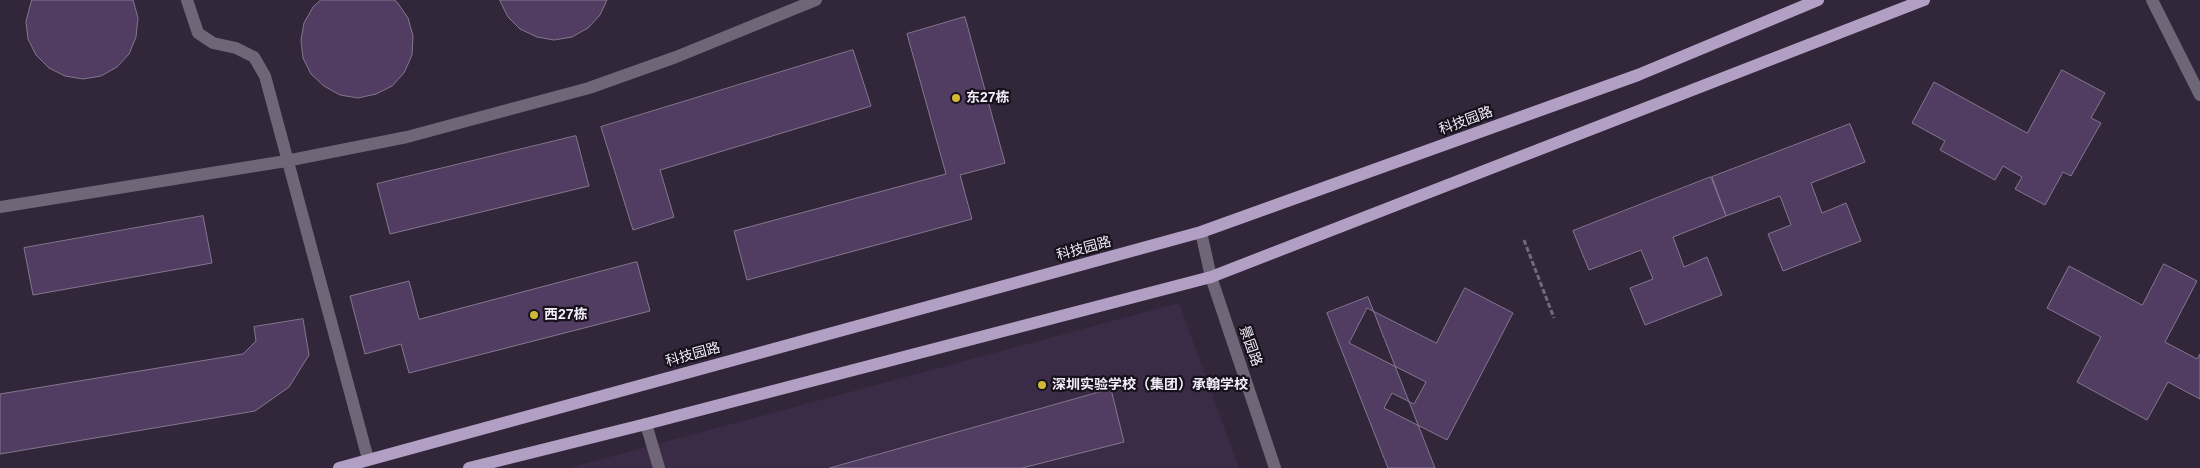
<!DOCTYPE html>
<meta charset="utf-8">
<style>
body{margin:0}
canvas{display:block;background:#31263a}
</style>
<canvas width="2200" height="468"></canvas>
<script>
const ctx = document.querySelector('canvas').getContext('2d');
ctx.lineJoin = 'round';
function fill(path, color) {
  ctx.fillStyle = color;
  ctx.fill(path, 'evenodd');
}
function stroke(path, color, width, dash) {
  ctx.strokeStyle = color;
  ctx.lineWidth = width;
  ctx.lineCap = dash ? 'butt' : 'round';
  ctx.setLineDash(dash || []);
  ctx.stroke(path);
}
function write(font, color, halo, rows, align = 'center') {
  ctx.font = font + ' Arial,"Noto Sans SC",sans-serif';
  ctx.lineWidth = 4.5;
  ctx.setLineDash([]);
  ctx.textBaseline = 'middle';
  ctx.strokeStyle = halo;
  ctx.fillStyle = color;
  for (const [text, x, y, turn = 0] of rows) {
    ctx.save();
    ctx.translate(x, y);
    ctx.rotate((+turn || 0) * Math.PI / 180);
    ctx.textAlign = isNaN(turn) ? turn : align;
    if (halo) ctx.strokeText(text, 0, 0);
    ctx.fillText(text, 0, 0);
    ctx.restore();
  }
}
fill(new Path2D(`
 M1179 303 1239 468H569Z`), '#3a2c46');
const building = new Path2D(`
 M32 0H133L138 18 136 37 129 54 117 67 101 76 83 79 65 76 49 68 36 55 28 39 26 22Z
 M321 0H394L397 2 408 18 413 36 412 55 404 73 392 86 376 94 358 98 340 95 324 86 311 74 303 58 301 40 304 23 313 7Z
 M500 0H607L600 15 588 28 572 37 554 40 537 37 520 29 508 17Z
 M965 17 1005 163 960 175 972 219 747 280 734 231 946 174 907 34Z
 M853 50 871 106 660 170 674 217 633 230 601 127Z
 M2062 70 2105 93 2091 118 2101 123 2071 176 2063 172 2045 205 2015 189 2022 177 2003 166 1995 180 1940 150 1945 141 1912 123 1934 82 2027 133Z
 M1850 124 1865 162 1811 183 1822 213 1846 203 1861 241 1783 271 1768 234 1791 225 1780 196 1726 216 1712 177Z
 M576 136 589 186 390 234 377 184Z
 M1711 177 1726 216 1673 237 1684 267 1707 257 1722 295 1645 325 1630 288 1653 279 1641 250 1589 270 1573 231Z
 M203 216 212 263 33 295 24 248Z
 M637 262 650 311 409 373 401 344 365 354 350 296 409 281 419 319Z
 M2164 264 2197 281 2165 342 2197 359 2200 354V399L2168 382 2147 420 2077 382 2101 337 2047 308 2069 266 2142 305Z
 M1465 288 1513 313 1447 440 1384 408 1392 393 1414 404 1426 382 1349 343 1367 308 1436 343Z
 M1368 297 1435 468H1388L1327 313Z
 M303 319 309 355 289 387 255 411 0 454V394L243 354 256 341 254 327Z
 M1111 389 1124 442 1022 468H830Z`);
fill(building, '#513d62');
stroke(building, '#83778e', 1);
stroke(new Path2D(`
 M1524 240 1554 318`), '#746a7c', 3, [5, 2.5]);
stroke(new Path2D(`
 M187 0 198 33 213 43 236 48 254 57 265 76 368 459
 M2152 0 2200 95
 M0 207 286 161 407 137 589 88 676 57 816 0
 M1201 232 1211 277 1275 468
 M646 424 659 468`), '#6f6677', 12);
stroke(new Path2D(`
 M339 468 1201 232 1638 75 1818 0
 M469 468 646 424 1211 277 1924 0`), '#b2a0c4', 12);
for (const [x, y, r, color] of [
 [956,98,5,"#cfb837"],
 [534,315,5,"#cfb837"],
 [1042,385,5,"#cfb837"]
]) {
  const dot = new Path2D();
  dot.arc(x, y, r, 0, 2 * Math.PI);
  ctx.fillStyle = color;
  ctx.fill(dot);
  stroke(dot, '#16111a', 2);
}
write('bold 14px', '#f2ebf9', '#16111a', [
 ["东27栋",966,98],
 ["西27栋",544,315],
 ["深圳实验学校（集团）承翰学校",1052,385]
], 'left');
write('14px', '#f2ebf9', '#16111a', [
 ["科技园路",1466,121,-20],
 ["科技园路",1084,249,-15],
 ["景园路",1250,346,71],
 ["科技园路",693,355,-15]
]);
</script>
